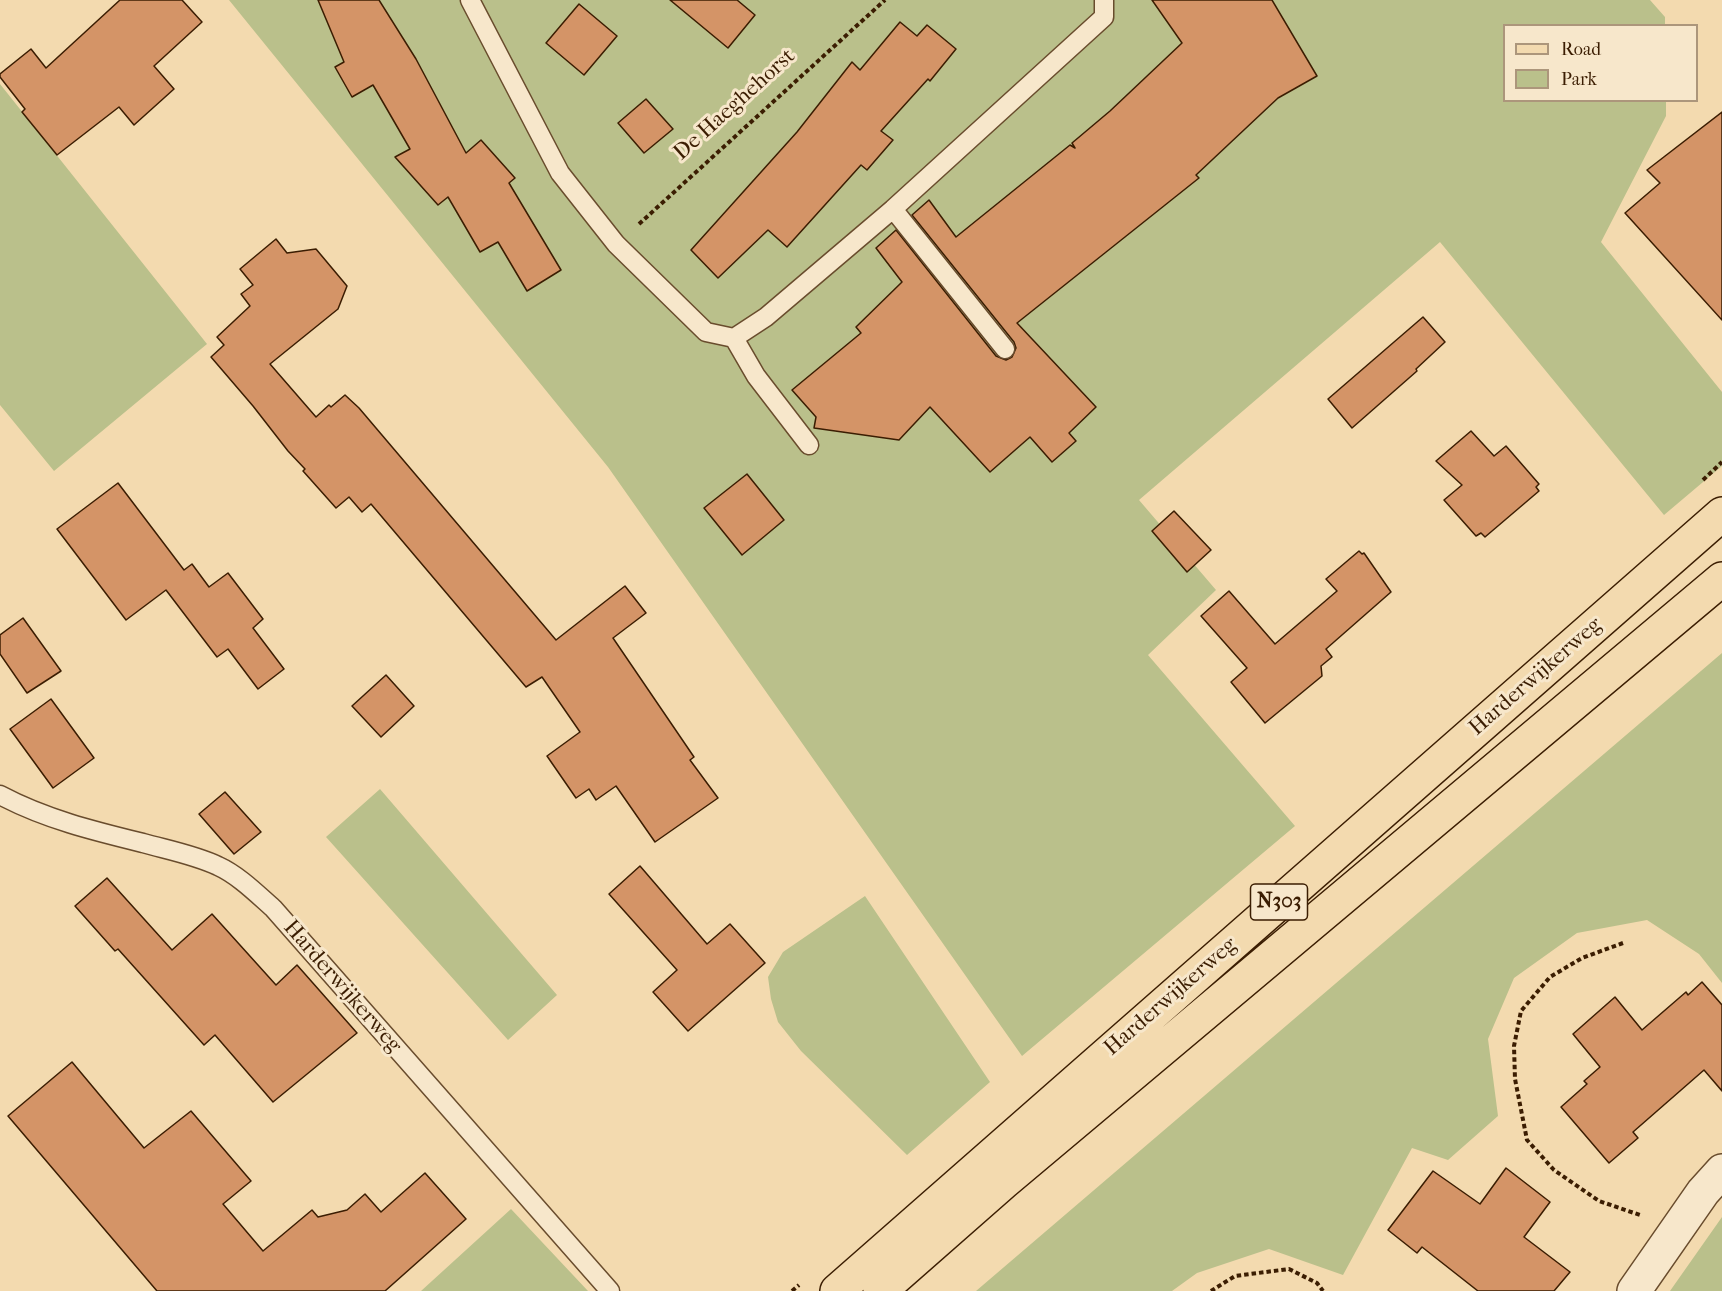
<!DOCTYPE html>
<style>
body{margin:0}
#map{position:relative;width:1722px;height:1291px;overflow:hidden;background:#f3daaf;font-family:"IM FELL French Canon",serif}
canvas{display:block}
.legend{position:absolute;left:1503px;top:24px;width:195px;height:78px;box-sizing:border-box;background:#f7e7cb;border:2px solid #ac967b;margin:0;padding:8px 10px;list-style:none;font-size:18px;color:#3b1d02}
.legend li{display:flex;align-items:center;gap:12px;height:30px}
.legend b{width:30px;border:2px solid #ac967b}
</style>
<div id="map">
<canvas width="1722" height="1291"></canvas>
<ul class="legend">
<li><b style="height:8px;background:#f3daaf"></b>Road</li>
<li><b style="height:16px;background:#bac08b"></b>Park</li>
</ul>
</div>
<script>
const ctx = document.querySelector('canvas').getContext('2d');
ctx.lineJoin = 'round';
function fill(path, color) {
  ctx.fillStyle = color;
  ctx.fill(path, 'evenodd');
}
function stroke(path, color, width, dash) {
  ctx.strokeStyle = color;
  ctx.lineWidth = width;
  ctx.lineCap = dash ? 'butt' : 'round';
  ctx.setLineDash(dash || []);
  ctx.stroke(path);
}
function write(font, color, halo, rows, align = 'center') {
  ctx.font = font + ' "IM FELL French Canon",serif';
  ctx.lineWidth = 6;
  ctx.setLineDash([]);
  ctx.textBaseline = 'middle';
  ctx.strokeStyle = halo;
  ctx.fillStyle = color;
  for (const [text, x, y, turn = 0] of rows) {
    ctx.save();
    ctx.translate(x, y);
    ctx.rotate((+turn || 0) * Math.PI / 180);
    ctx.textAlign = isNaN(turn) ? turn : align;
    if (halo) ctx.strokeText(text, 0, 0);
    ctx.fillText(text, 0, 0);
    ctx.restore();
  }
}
fill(new Path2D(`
 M229 0H1650L1665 17V25L1504 26V100L1666 101V116L1601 242 1722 392V466L1664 515 1440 242 1139 500 1216 590 1148 655 1295 826 1022 1056 608 467Z
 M0 84 207 344 54 471 0 405Z
 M1722 653V983L1699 954 1647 920 1577 933 1514 978 1488 1039 1498 1116 1448 1160 1412 1148 1343 1275 1269 1249 1197 1273 1172 1291H976Z
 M380 789 557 995 508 1040 326 837Z
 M865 896 990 1082 907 1155 801 1051 778 1022 771 999 768 977 783 952Z
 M511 1209 588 1291H421Z
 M1722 1217V1291H1670Z`), '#bac08b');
const building = new Path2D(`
 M120 0H182L202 22 154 66 174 89 134 125 119 107 57 155 22 112 25 109 0 77V74L31 49 46 68Z
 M318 0H379L416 59 466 153 481 140 515 178 509 183 561 270 527 291 498 242 480 252 448 197 438 205 395 157 410 149 373 85 352 97 335 67 344 62Z
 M670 0H737L755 15 728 48Z
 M1152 0H1272L1317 76 1278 98 1196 175 1199 178 1017 323 1096 407 1069 433 1076 441 1052 462 1030 437 990 472 930 407 899 440 814 428 816 417 792 390 861 333 856 327 902 282 876 248 896 230 996 356 1006 360 1012 357 1016 348 1014 342 912 215 929 200 956 237 1070 145 1075 148 1072 143 1110 111 1182 43Z
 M579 4 617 36 584 75 546 43Z
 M900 22 917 36 927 25 956 49 930 81 928 79 881 131 893 140 867 170 861 165 787 247 768 230 718 278 691 250 797 132 852 62 860 70Z
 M646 99 673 129 644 153 618 123Z
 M1722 112V320L1625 213 1660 183 1647 170Z
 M276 239 287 253 316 249 347 286 338 309 270 364 316 417 329 405 331 407 345 395 359 408 556 640 625 586 646 613 613 638 694 757 690 760 718 798 655 842 616 786 596 800 589 789 576 798 547 756 580 732 542 677 526 687 371 504 362 512 349 497 336 508 303 471 305 469 288 451 253 406 211 357 224 345 217 337 250 306 241 294 253 285 240 269Z
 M1423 317 1445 342 1416 369 1417 371 1352 428 1328 399Z
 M1471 431 1494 456 1506 446 1539 484 1536 487 1539 491 1485 537 1481 533 1476 536 1444 500 1462 485 1436 461Z
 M747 474 784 520 742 555 704 508Z
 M118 483 184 570 192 564 209 587 228 573 263 619 253 628 284 669 258 689 228 649 217 657 166 590 126 620 57 529Z
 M1174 511 1211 550 1187 572 1152 531Z
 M1359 551 1362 554 1364 553 1391 592 1326 649 1332 657 1321 666 1322 676 1265 723 1231 682 1247 668 1201 616 1229 591 1275 644 1337 591 1326 579Z
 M23 618 61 671 27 693 0 654V635Z
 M386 675 414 706 381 737 352 706Z
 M51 699 94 758 53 788 10 729Z
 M225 792 261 832 234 854 199 814Z
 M640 866 707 944 730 924 765 963 688 1031 653 992 677 970 609 894Z
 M107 878 172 950 212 914 276 985 297 965 357 1033 273 1102 215 1035 204 1045 118 949 115 951 75 906Z
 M1702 982 1722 1005V1091L1704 1070 1633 1132 1638 1138 1609 1163 1561 1107 1587 1084 1584 1081 1600 1067 1573 1034 1615 997 1642 1030 1686 992 1688 995Z
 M72 1062 144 1148 191 1111 251 1181 223 1204 263 1251 312 1210 318 1217 347 1210 365 1194 381 1212 425 1173 466 1219 385 1291H157L8 1116Z
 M1506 1168 1550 1202 1524 1237 1570 1272 1554 1291H1478L1422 1247 1417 1253 1388 1230 1433 1171 1480 1204Z`);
fill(building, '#d49467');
stroke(building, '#3b1d02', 1.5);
const service = new Path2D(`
 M470 0 560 173 616 244 706 332 734 338 766 317 893 209 1104 17V0
 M893 209 1005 349
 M734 338 756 376 809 445
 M0 795C45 819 94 831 143 843 168 850 195 855 218 866 238 875 256 893 273 908L610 1291`);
const minor = new Path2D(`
 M1634 1291 1703 1192 1722 1171`);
const primary = new Path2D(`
 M837 1291 1722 514
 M880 1291 1004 1182 1722 579`);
stroke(service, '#694c2d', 21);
stroke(minor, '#694c2d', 36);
stroke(primary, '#3b1d02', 36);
stroke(new Path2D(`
 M639 224 885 0
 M1703 480 1722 462
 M1623 943 1582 958 1550 977 1521 1011 1514 1046 1515 1079 1527 1140 1554 1170 1599 1201 1640 1215
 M792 1291 799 1285
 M1211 1291 1235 1276 1289 1269 1317 1283 1323 1291`), '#3b1d02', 4, [4.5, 3]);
stroke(service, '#f7e7cb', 18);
stroke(minor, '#f7e7cb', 33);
stroke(primary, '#f3daaf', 33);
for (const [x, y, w] of [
 [1279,902,57]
]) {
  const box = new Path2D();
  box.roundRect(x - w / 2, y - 18, w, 36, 4.5);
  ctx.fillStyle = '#f7e7cb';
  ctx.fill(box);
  stroke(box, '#3b1d02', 1.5);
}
write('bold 21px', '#3b1d02', null, [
 ["N303",1279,902]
]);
write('22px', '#3b1d02', '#f7e7cb', [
 ["De Haeghehorst",735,105,-42],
 ["Harderwijkerweg",1536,677,-41],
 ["Harderwijkerweg",342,987,49],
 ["Harderwijkerweg",1171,997,-41]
]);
</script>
